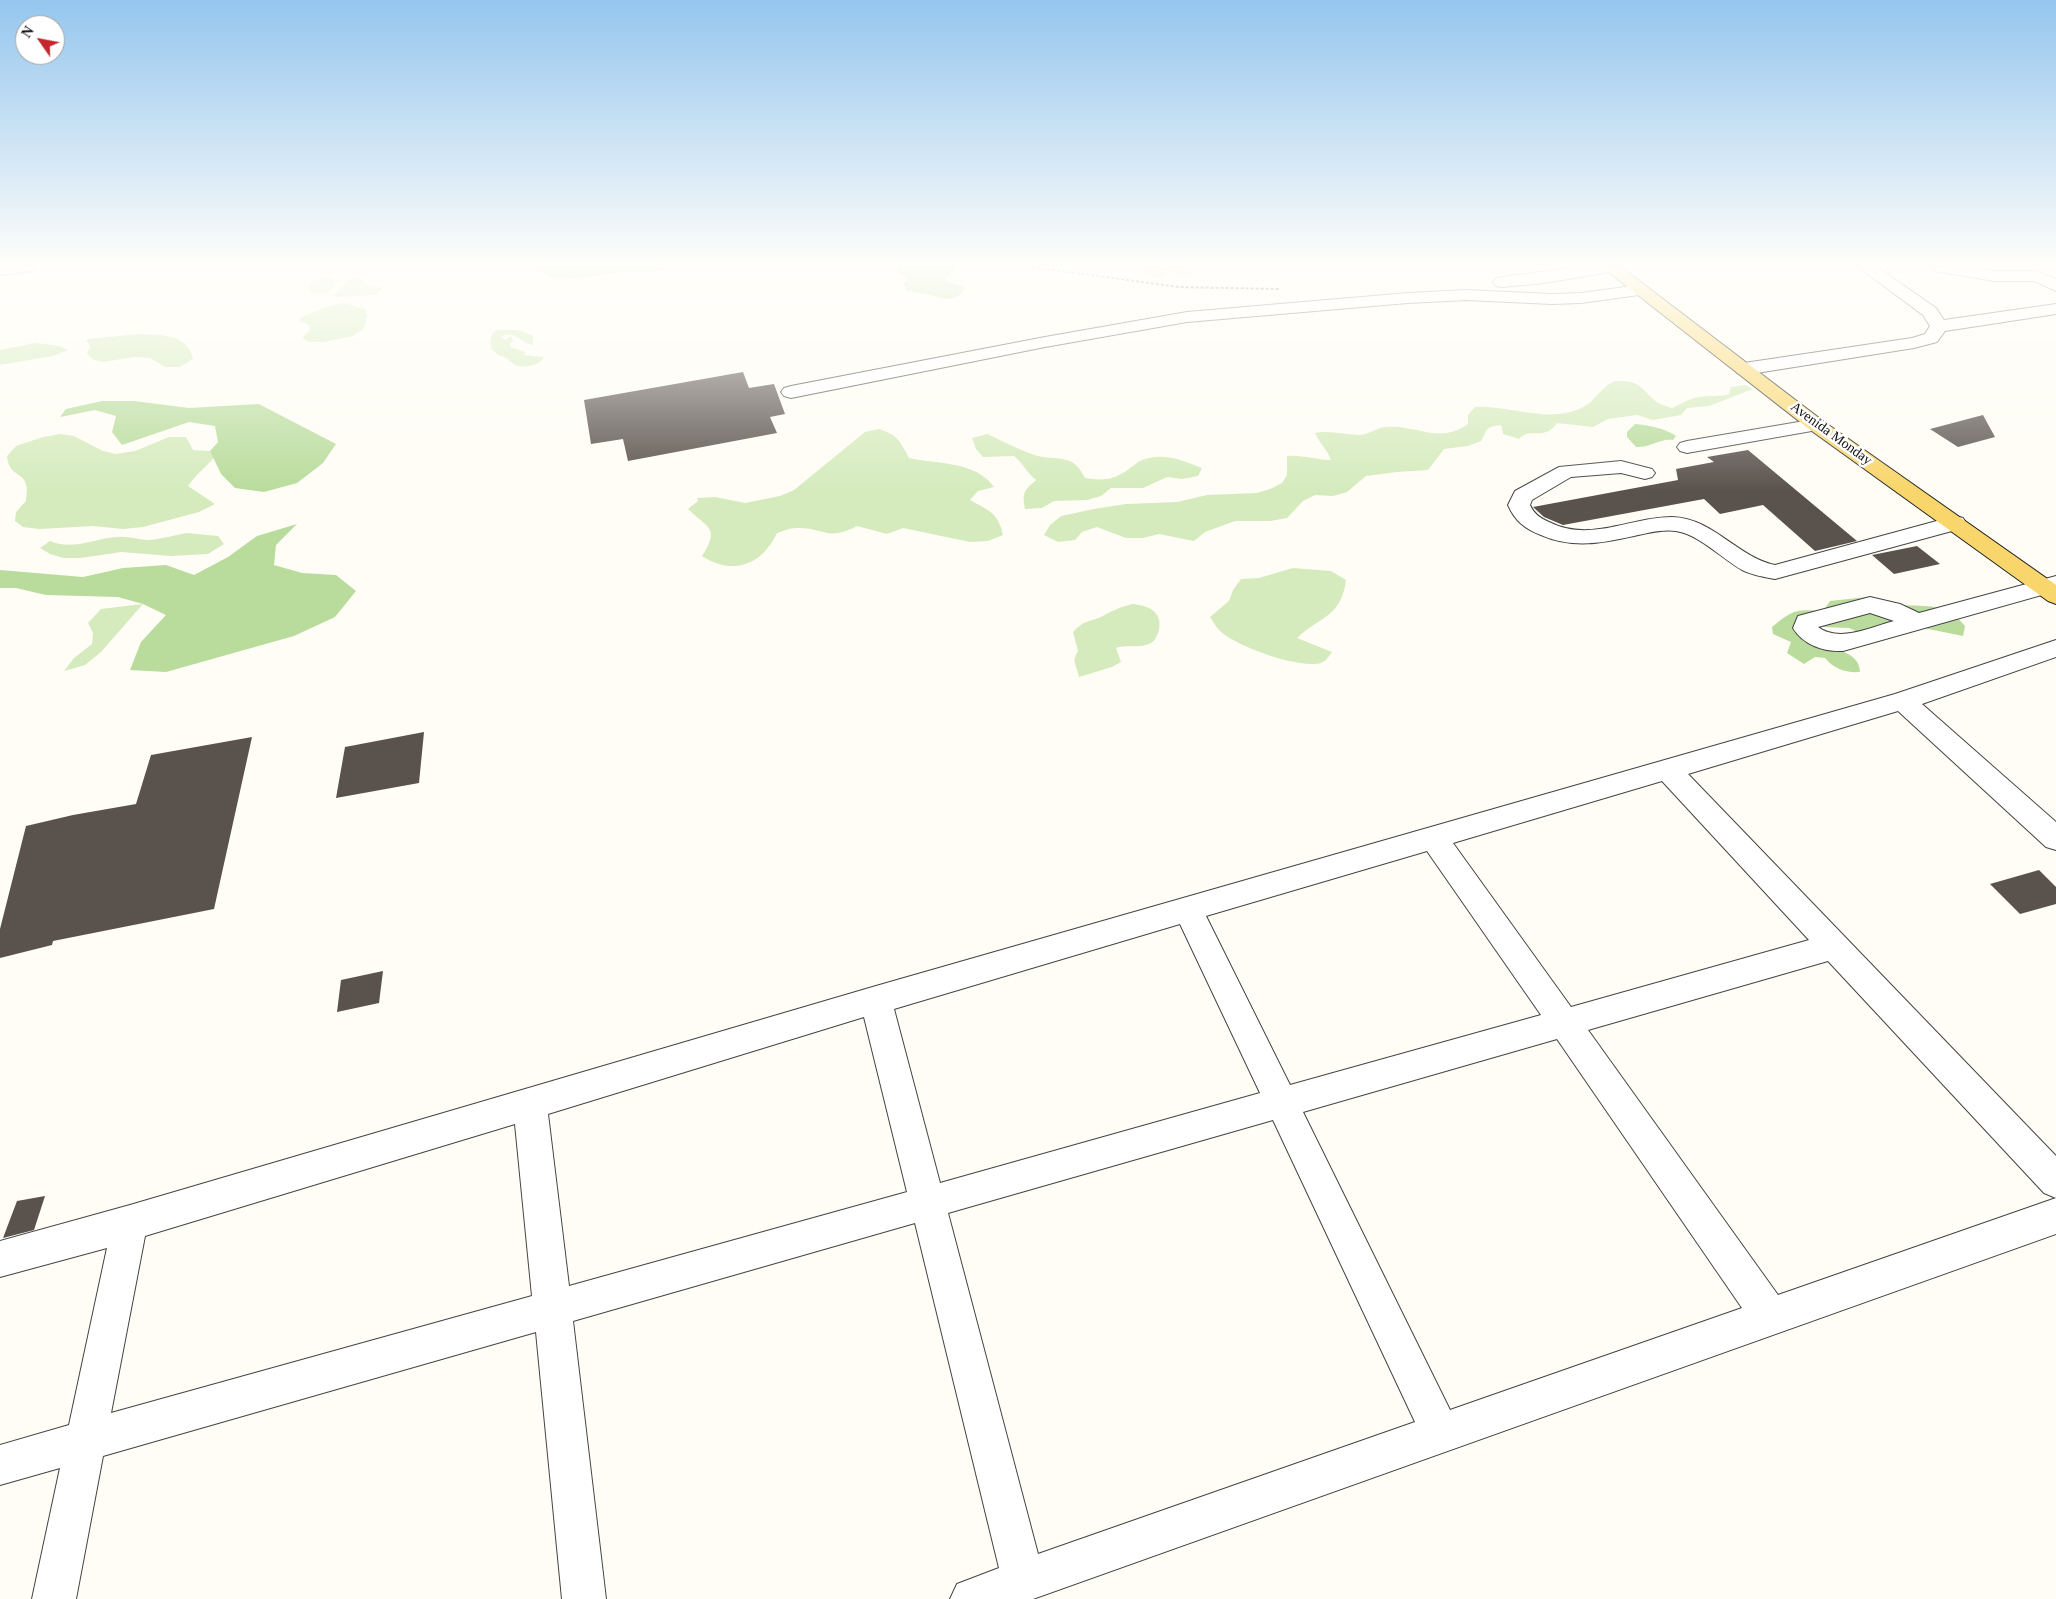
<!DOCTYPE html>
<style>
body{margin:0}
#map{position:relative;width:2056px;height:1599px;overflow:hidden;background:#fffdf5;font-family:"Times New Roman",serif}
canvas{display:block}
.north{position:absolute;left:15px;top:15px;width:50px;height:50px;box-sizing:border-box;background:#fff;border:1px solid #a0a0a0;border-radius:50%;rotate:303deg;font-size:14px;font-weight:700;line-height:20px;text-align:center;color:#111}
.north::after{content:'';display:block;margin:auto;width:18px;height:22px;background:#c4262e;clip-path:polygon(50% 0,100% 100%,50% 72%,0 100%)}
</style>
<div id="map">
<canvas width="2056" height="1599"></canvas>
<div class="north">N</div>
</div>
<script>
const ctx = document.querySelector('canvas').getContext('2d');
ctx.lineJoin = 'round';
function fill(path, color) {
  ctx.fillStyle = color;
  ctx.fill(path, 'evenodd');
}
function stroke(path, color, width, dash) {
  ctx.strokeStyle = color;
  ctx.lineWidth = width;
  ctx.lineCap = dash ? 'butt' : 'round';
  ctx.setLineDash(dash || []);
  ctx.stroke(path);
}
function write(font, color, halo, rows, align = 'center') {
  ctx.font = font + ' "Times New Roman",serif';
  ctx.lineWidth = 5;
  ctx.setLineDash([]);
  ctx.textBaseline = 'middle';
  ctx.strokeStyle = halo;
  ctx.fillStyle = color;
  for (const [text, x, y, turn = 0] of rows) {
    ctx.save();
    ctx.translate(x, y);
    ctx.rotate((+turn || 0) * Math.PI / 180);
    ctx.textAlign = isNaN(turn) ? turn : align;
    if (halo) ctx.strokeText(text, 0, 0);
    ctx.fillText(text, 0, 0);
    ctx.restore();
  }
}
fill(new Path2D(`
 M1134 267H1181L1194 275 1182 276 1165 271 1163 277 1158 279Z
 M327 276 337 282 329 292 315 294 311 292 308 286 314 280Z
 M353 278H360L366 285 382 288 376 295 338 297 333 296C338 291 347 281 353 278Z
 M344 303 365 309 368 315 363 329 353 336 324 342H309L302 338 310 330 308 324 299 321 302 317 329 306Z
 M497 330H519L533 336V345C520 343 514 329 501 337L505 340 511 336 513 340 510 344V347L526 352 523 355 544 357C540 366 524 368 515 365 511 363 510 360 506 358 501 356 495 354 492 349 489 345 491 338 492 334Z
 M139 334C160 335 188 333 193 359L180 367H165L150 358 135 357 102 362 92 359 87 353 90 346 86 340 89 339Z
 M36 343 60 346 68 350 53 356 0 365V350Z
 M1615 381C1642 380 1639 388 1657 402 1661 405 1667 406 1672 408 1681 404 1690 398 1700 397 1710 395 1719 397 1729 394L1731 387 1745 385 1753 389 1709 406 1687 408 1681 415 1653 420 1637 415 1608 419 1593 427 1557 423C1544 442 1529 426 1519 439L1503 434 1501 425C1484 427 1488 430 1481 441L1468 446 1444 449 1428 470 1397 472 1366 476 1347 492 1333 496 1315 495 1303 501 1287 518 1270 521H1235L1205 532 1194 541 1159 534 1143 538H1126L1097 527 1082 532 1075 540 1058 542 1044 535 1050 525 1061 516 1094 509 1126 504 1177 502 1207 495 1257 493 1270 489 1282 483 1287 475V456C1303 455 1316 460 1331 460 1327 449 1319 443 1315 433 1333 430 1344 435 1361 435 1370 434 1378 427 1386 427 1417 424 1438 445 1468 424V415L1475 407C1509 405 1546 423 1579 409 1595 403 1600 387 1615 381Z
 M879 429C898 435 900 441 909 458 937 464 976 461 994 487L978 491 970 500C989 511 998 512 1003 535L988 541 970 542 903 528 887 534 857 526C827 542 824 527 796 528 790 528 783 531 777 533 762 565 733 576 702 556 721 527 707 528 688 509L698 501 697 498 715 497 745 503 780 496 794 490 865 432Z
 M60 434 74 436 103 451 116 454 135 451 169 437H186L193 450 210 451 214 458 195 477 188 486 215 504 199 512 143 527 123 529 93 526 39 529 23 527 15 521 16 512 26 501C26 496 28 489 26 485 23 471 9 477 7 456L16 446 43 437Z
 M987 434C1003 441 1021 451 1038 456 1059 461 1073 453 1085 478 1103 481 1114 480 1129 469 1133 466 1137 462 1142 460 1163 452 1182 460 1202 468L1198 476 1182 479 1167 477 1143 488H1111L1101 496 1087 500 1054 501 1042 508 1025 509C1022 492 1024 491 1036 480 1026 472 1024 464 1014 456L983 457 976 449 972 438Z
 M187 533 218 536 224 544 208 554 171 556 121 552 81 558H64L50 554 40 548 50 541C74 551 94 538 118 537 128 536 138 540 149 540 162 539 175 535 187 533Z
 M1293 568 1331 571 1346 580C1341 618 1320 616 1297 638L1332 652C1329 656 1326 661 1321 663 1298 669 1235 646 1219 630 1215 626 1213 621 1210 617L1229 601 1233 590 1241 579 1259 578Z
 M143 604 101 652 85 665 64 671 74 658 92 644 93 633 88 623 101 609Z
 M1132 604C1147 605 1163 611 1159 630 1157 635 1156 640 1151 643 1140 649 1127 644 1116 648L1121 662 1112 667 1079 677C1077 666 1071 662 1078 651L1073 632C1086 619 1087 623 1101 617 1112 611 1120 607 1132 604Z`), '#d5ebbd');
fill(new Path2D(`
 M535 267H671C652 274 633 271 614 273 590 275 554 287 535 267Z
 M897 267H957L945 280 965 288C956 303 945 299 931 295 923 293 915 292 907 291L904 284 907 278 898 273Z
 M102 401H134L189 408 259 404 336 444 323 463 297 483 264 492 235 488 221 474 210 451 218 442 215 426 189 422 122 445 112 432 116 416 95 410 60 417 66 409Z
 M1635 424C1648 425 1665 428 1676 436L1673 440C1660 438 1650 448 1636 447L1627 437V432Z
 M297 524 276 545 274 565 302 573 336 575 356 591 335 617 294 636 166 672 130 670 141 642 166 615 143 604 118 597 46 595 16 588H0V570L83 577 123 568 166 565 194 575 228 557 257 536Z
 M1867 597C1878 599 1890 604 1901 605 1928 607 1945 602 1965 626L1963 636 1889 621 1882 624 1878 633 1858 632 1849 628 1821 627 1819 638C1829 653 1859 648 1860 672 1846 673 1834 669 1825 658L1815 657 1804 664 1787 653 1791 642 1773 634 1772 627C1793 610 1795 609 1823 611L1830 601Z`), '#b9dc9c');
fill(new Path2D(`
 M743 372 749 388 774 384 785 414 770 417 777 433 628 461 623 439 591 444 584 400Z
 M1983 415 1995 437 1958 447 1930 429Z
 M1748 450 1857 541 1815 551 1763 505 1720 514 1704 499 1563 525 1544 517 1533 507 1678 480 1676 469 1714 462 1707 457Z
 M1917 546 1940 564 1894 574 1872 555Z
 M424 732 419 783 336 798 345 747Z
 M252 737 214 909 53 941 52 945 0 958V929L26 826 73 815 136 804 151 755Z
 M2039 870 2056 887V904L2020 914 1990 884Z
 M383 971 379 1003 337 1012 341 980Z
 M45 1196 34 1230 3 1238 17 1201Z`), '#5a524d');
const minor = new Path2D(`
 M0 267H34L32 271 0 275Z
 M1579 267H1618L1616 271 1544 283 1502 287 1496 286 1493 282 1496 278 1502 277Z
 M1858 267H1877L1936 308 1944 320 2056 304V314L1945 331 1937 342 1914 348 1744 375 1737 373 1735 369 1737 365 1744 363 1912 338 1925 334 1930 326 1923 315Z
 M1933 267H1971L1994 271H2037L2056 279V291L2034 281H1994L1941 272 1935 271Z
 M1640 285 1646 286 1649 290 1646 294 1581 303 1552 304 1466 300 1408 303 1187 322 1045 347 791 398 784 396 781 392 784 388 791 386 1045 337 1187 312 1408 293 1466 290 1552 294 1581 293Z
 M1816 419 1823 421 1826 425 1823 429 1687 453 1680 451 1677 447 1680 443 1687 441Z
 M1621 461 1652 469 1655 473 1652 477 1645 479 1621 473 1571 477 1532 500 1530 505C1534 514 1540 518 1549 522 1590 543 1630 517 1672 517 1713 518 1737 557 1775 565L1955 516 1963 518 1966 523 1963 528 1775 579C1764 577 1752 575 1742 570 1721 558 1700 535 1676 531 1663 529 1647 533 1634 536 1602 543 1573 549 1541 535 1525 529 1515 521 1508 505L1515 491 1559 467Z
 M2056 576V591L1843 651C1824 652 1803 645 1793 628L1798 616 1870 597 1900 604 1919 613ZM1870 613 1894 621C1870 627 1840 643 1818 627Z
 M2056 640V657L1922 704 2056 822V850L2046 847 1898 711 1688 774 2056 1156V1234L1033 1599H950L957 1584 999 1568 915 1223 573 1321 606 1599H562L536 1332 103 1456 76 1599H32L60 1468 0 1485V1445L69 1425 107 1248 0 1277V1241L130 1205 876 986 1895 694ZM1662 781 1809 940 1571 1007 1453 843ZM1427 851 1541 1015 1290 1085 1206 916ZM1180 924 1260 1093 940 1183 894 1009ZM1828 961 2044 1193 2056 1198 1778 1295 1588 1030ZM864 1017 907 1192 569 1286 548 1114ZM1557 1039 1742 1308 1450 1410 1303 1112ZM1273 1120 1415 1422 1038 1554 948 1213ZM515 1124 532 1296 111 1413 145 1236Z`);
const major = new Path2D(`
 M1602 267H1621L1823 421 2056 585V604L2048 601 1809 429Z`);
stroke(minor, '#444', 2);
stroke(major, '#222', 2);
stroke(new Path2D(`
 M1032 267 1179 287 1279 289`), '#333', 2, [3, 2]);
fill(minor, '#fff');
fill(major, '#f9d66b');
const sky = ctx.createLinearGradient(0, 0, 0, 491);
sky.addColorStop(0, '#95c6ee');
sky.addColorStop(0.54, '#fffefa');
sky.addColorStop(1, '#fffefa00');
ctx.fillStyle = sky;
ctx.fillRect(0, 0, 2056, 491);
write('14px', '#111', '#fff', [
 ["Avenida Monday",1831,434,36]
]);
</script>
